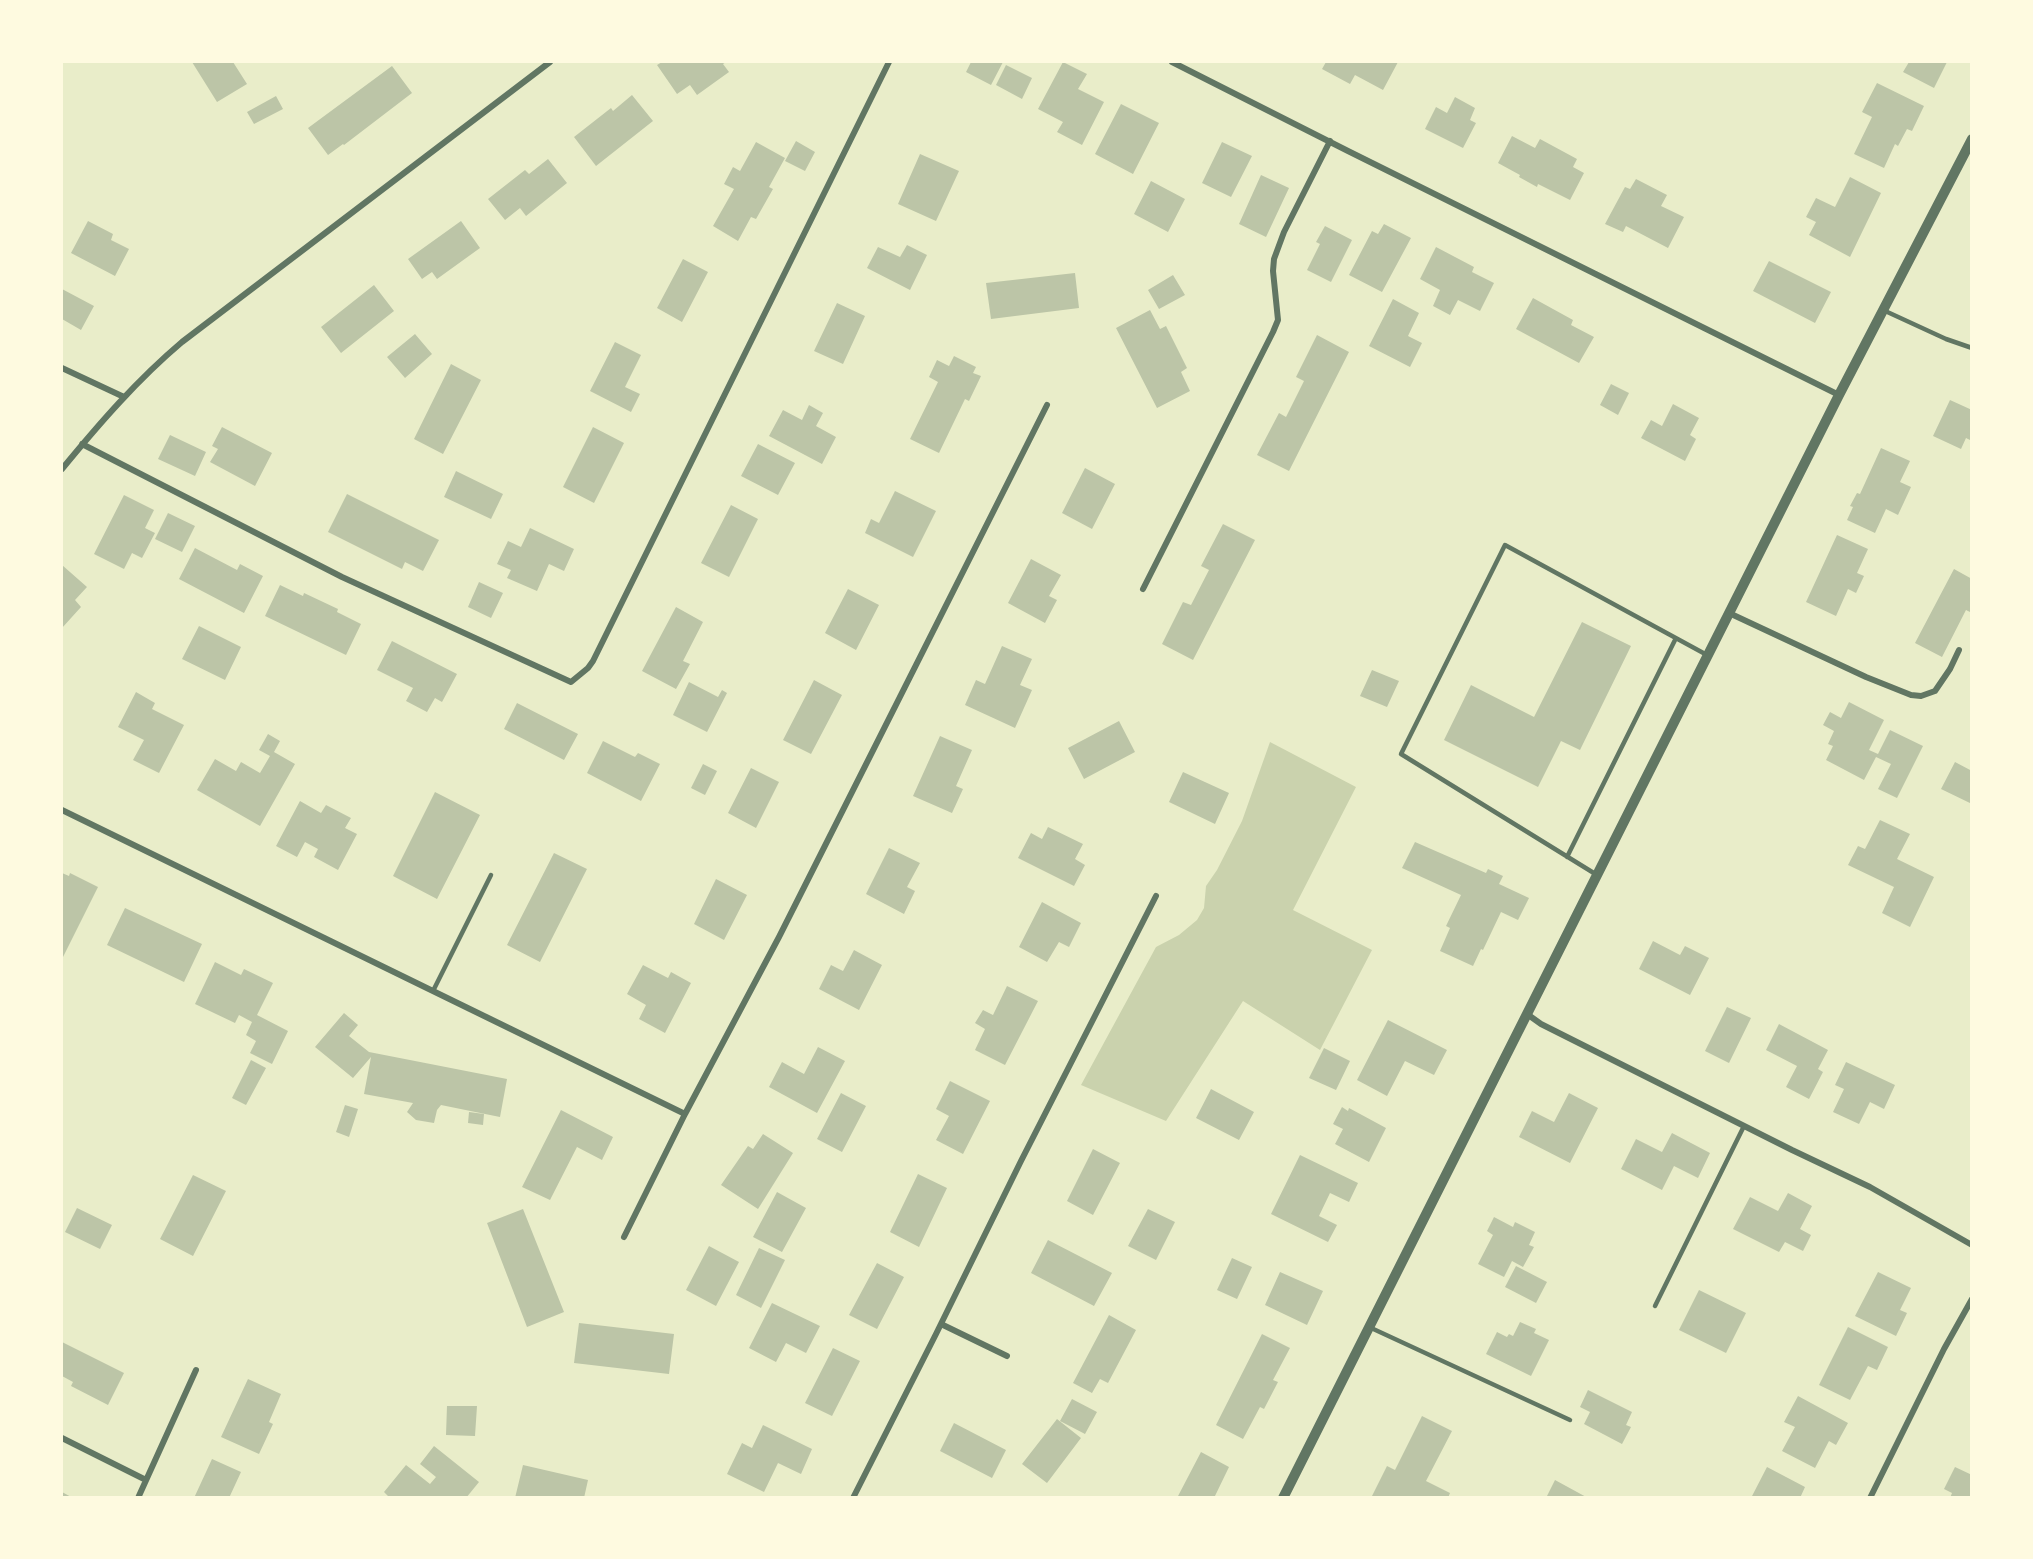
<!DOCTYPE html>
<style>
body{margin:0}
#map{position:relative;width:2033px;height:1559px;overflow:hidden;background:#e9edc9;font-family:Signika,sans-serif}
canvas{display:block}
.frame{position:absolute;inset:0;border:63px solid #fefae0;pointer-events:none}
</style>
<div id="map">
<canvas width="2033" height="1559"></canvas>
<div class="frame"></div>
</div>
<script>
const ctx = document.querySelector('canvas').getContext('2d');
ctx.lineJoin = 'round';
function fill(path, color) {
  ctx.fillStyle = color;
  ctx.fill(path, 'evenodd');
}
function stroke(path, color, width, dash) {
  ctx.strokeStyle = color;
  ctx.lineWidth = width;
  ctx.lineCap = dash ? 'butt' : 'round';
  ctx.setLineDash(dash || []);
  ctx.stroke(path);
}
fill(new Path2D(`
 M1270 742 1356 787 1293 910 1372 950 1320 1050 1243 1001 1166 1121 1081 1085 1156 947 1179 935 1197 920 1204 908 1206 886 1217 870 1242 821Z`), '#cad2ad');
fill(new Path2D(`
 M192 62H233L247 84 217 102Z
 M662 62H726L723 64 729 72 697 95 690 85 677 94 657 65Z
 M971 62H1003L991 85 966 72Z
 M1063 62 1087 74 1078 89 1104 102 1082 145 1057 132 1063 122 1038 109Z
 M1326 62H1398L1383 90 1355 75 1350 84 1322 69Z
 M1909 62H1947L1934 88 1903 72Z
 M1006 65 1032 78 1022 99 996 85Z
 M392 66 412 93 344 145 343 144 328 155 308 128Z
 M1877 83 1924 106 1912 131 1907 129 1898 146 1895 144 1884 168 1854 154 1872 117 1862 112Z
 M632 95 653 121 596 166 574 137 611 108 613 111Z
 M276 96 283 109 254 124 247 112Z
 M1455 97 1475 108 1470 120 1476 123 1463 148 1425 129 1436 107 1447 113Z
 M1121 104 1159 123 1133 174 1095 154Z
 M1512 136 1535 148 1540 139 1577 159 1573 167 1584 173 1570 200 1538 184 1537 187 1519 177 1520 175 1498 163Z
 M796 141 815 152 805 171 785 161Z
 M756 142 785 158 769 187 773 189 756 219 751 217 738 241 713 226 734 189 724 184 733 167 740 171Z
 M1222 142 1252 156 1231 197 1202 183Z
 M920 154 959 171 936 221 898 204Z
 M548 159 567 183 526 216 520 208 505 220 488 199 525 170 529 174Z
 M1261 175 1289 188 1266 237 1239 224Z
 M1850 177 1881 193 1850 257 1809 235 1816 222 1806 217 1816 198 1835 207Z
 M1636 179 1667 195 1661 206 1684 217 1668 248 1626 226 1623 232 1605 224 1625 187 1630 189Z
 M1151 181 1185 199 1168 232 1134 214Z
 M88 221 113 234 111 240 129 249 115 276 71 253Z
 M461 221 480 248 437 279 432 272 422 279 408 259Z
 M1384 224 1411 238 1382 292 1349 275 1372 231 1378 234Z
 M1325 226 1352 240 1331 282 1307 270 1320 244 1316 242Z
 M907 245 927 255 910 290 867 268 878 247 900 257Z
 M1436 247 1474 267 1472 272 1494 283 1480 311 1458 300 1450 315 1433 306 1440 290 1420 279Z
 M683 259 708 272 682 322 657 308Z
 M1769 261 1831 292 1815 323 1753 291Z
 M1075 273 1079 308 991 319 986 283Z
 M1173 275 1185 295 1159 309 1148 290Z
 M374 285 394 311 341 353 321 327Z
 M62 289 94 306 81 330 62 319Z
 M1533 298 1573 320 1571 325 1594 337 1579 363 1516 329Z
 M1393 299 1419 313 1408 336 1422 343 1410 367 1369 346Z
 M837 303 865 316 843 364 814 351Z
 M1150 310 1160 329 1166 326 1187 368 1181 372 1190 391 1157 408 1116 328Z
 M415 334 432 354 405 378 387 357Z
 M1317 335 1349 352 1289 471 1257 455 1279 413 1286 417 1304 381 1296 377Z
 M615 342 641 355 625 387 640 394 631 412 590 391Z
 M954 356 976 367 973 373 981 376 969 401 965 399 939 453 910 439 938 382 929 377 937 360 949 366Z
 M451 364 481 380 443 454 414 439Z
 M1611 384 1629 393 1618 415 1600 405Z
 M1950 400 1972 410V441L1966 438 1961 449 1933 436Z
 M1673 404 1699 418 1690 435 1696 439 1685 461 1641 438 1651 420 1662 426Z
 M809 405 823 413 816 426 836 437 822 464 769 436 783 410 802 420Z
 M222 427 272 453 255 486 210 462 218 449 212 446Z
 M593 427 624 443 594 503 563 487Z
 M170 435 206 452 195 476 158 459Z
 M758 444 795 463 778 495 741 476Z
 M1881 448 1910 461 1900 482 1911 487 1898 515 1886 509 1875 533 1847 520 1853 507 1850 506 1857 493 1860 494Z
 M1085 468 1115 484 1092 529 1062 513Z
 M456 471 503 494 491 519 444 497Z
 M895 491 936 511 913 557 865 533 871 519 879 523Z
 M347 494 439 540 423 571 405 562 402 569 328 532Z
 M124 495 154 510 145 528 155 533 142 558 132 553 124 569 94 554Z
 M731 505 758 519 729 577 701 563Z
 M168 513 195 526 182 552 155 539Z
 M1223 524 1255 540 1193 660 1162 644 1183 602 1191 605 1209 570 1201 566Z
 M530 528 574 549 564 571 549 564 537 591 507 578 511 570 497 564 508 541 521 547Z
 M1837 535 1868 549 1857 573 1864 576 1856 593 1848 589 1836 616 1806 602Z
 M195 548 237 570 240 564 263 576 244 613 179 579Z
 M1031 559 1061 575 1049 596 1057 600 1045 623 1008 603Z
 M62 565 87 587 75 600 81 607 62 628Z
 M1954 569 1972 579V613L1966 610 1942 657 1915 643Z
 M479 582 503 593 491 618 468 607Z
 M280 585 303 596 304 593 338 609 337 612 361 624 346 655 265 616Z
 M848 589 879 605 856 650 825 633Z
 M676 607 703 622 683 661 690 664 676 689 642 671Z
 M1582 622 1631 646 1580 750 1561 741 1538 787 1444 740 1471 685 1534 717Z
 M199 626 241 647 225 680 182 659Z
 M392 641 457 674 442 702 435 698 427 712 406 701 413 688 377 670Z
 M1002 646 1032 659 1020 685 1032 690 1015 728 965 705 976 680 985 684Z
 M1372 670 1399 681 1387 707 1360 696Z
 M814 680 842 695 811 754 783 740Z
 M689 682 718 697 722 690 727 693 707 732 673 715Z
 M136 692 155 703 152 709 184 725 159 773 133 760 144 740 118 727Z
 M1849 702 1884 720 1869 750 1878 754 1890 730 1923 746 1897 798 1878 789 1891 764 1876 757 1864 780 1826 760 1833 746 1828 744 1834 731 1823 725 1830 712 1841 718Z
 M517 703 578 734 564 760 504 729Z
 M1119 721 1135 752 1084 779 1068 748Z
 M268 734 280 741 274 752 295 764 260 826 197 790 215 759 236 771 241 762 260 773 270 756 259 750Z
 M940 736 972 750 956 786 963 789 952 813 913 796Z
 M603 741 635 757 638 753 660 764 641 801 587 773Z
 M1955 762 1972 771V804L1941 789Z
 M703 764 717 771 705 795 691 788Z
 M751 768 779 782 756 828 728 813Z
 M1183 772 1229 793 1215 824 1169 802Z
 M435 792 480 815 437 899 393 876Z
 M300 801 321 813 326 805 351 818 345 828 357 834 338 870 314 857 318 849 305 842 297 857 276 846Z
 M1880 820 1910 834 1897 859 1934 877 1910 927 1882 913 1894 887 1848 865 1858 846 1865 849Z
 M1048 827 1083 844 1075 859 1085 865 1074 886 1018 858 1031 833 1042 839Z
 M1415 842 1486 873 1488 869 1503 876 1499 884 1529 898 1518 920 1501 912 1483 950 1481 949 1473 966 1440 951 1450 928 1446 926 1461 895 1402 868Z
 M889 848 920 863 907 887 915 891 904 914 866 894Z
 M554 853 587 869 540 962 507 945Z
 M62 873 69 876 70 873 98 887 62 959Z
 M716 879 747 895 724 940 694 924Z
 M1042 902 1081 923 1069 947 1059 942 1047 962 1019 947Z
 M125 908 202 944 184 982 107 945Z
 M1653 941 1680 955 1685 946 1709 958 1690 995 1639 969Z
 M854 950 882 965 859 1010 819 989 831 965 843 971Z
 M215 962 241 975 244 969 273 983 257 1015 288 1031 272 1064 250 1053 256 1041 246 1035 252 1022 239 1015 235 1023 195 1004Z
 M643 965 668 978 671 972 691 983 665 1033 639 1019 646 1005 627 994Z
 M1007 986 1038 1001 1005 1065 975 1050 985 1029 975 1023 983 1010 993 1015Z
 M1727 1007 1751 1018 1729 1063 1705 1051Z
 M344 1013 358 1025 349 1036 369 1052 507 1079 500 1117 441 1105 437 1110 434 1123 416 1120 407 1112 413 1103 364 1094 371 1057 353 1078 315 1047Z
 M1388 1020 1447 1050 1434 1075 1405 1061 1387 1096 1357 1080Z
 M1779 1024 1828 1050 1818 1069 1823 1072 1809 1099 1786 1087 1797 1066 1766 1050Z
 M818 1047 845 1061 817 1113 769 1087 782 1062 804 1074Z
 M1324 1048 1350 1061 1336 1090 1309 1078Z
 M251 1060 266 1068 246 1105 232 1098Z
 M1846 1062 1895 1085 1884 1109 1870 1102 1859 1124 1833 1112 1844 1089 1835 1085Z
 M950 1081 990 1101 963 1154 936 1140 949 1116 936 1109Z
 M1211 1089 1254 1112 1239 1140 1196 1118Z
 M841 1093 866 1106 842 1152 817 1139Z
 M1569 1093 1598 1108 1570 1163 1519 1137 1532 1111 1554 1122Z
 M345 1105 358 1109 349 1137 336 1132Z
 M1342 1107 1348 1111 1349 1108 1386 1128 1369 1162 1335 1144 1343 1129 1333 1124Z
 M561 1110 613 1137 602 1160 577 1147 550 1200 522 1187Z
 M469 1112 484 1114 483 1125 468 1123Z
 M1672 1133 1710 1153 1698 1178 1674 1166 1662 1190 1621 1169 1636 1139 1662 1152Z
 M763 1134 793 1153 758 1209 721 1185 748 1146 753 1149Z
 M1093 1149 1120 1163 1093 1215 1067 1201Z
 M1300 1155 1358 1183 1349 1202 1330 1193 1319 1216 1337 1225 1328 1242 1271 1214Z
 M918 1174 947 1188 919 1247 890 1232Z
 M193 1175 226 1191 193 1256 160 1239Z
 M777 1192 806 1208 782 1252 753 1237Z
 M1788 1193 1812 1206 1800 1229 1811 1235 1803 1251 1785 1242 1779 1252 1733 1229 1750 1197 1778 1211Z
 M77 1208 112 1225 100 1249 65 1232Z
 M523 1209 564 1312 527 1327 487 1223Z
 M1148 1209 1175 1222 1156 1260 1128 1246Z
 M1494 1217 1513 1227 1515 1222 1535 1232 1529 1245 1534 1247 1523 1267 1512 1261 1504 1277 1478 1264 1493 1235 1487 1231Z
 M1048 1240 1112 1273 1094 1306 1031 1273Z
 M709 1246 739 1262 716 1306 686 1290Z
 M759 1248 785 1260 761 1308 736 1295Z
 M1232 1258 1252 1267 1237 1299 1217 1290Z
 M877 1263 904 1277 877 1329 849 1315Z
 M1516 1266 1547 1282 1536 1303 1505 1287Z
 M1280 1272 1323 1291 1307 1325 1265 1305Z
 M1878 1272 1911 1288 1900 1310 1907 1313 1896 1336 1855 1316Z
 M1699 1290 1746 1313 1726 1353 1679 1330Z
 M772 1303 820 1326 806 1353 786 1343 776 1362 749 1348Z
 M1109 1315 1136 1330 1108 1383 1100 1379 1092 1393 1073 1383Z
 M1520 1322 1536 1329 1534 1333 1549 1340 1531 1376 1486 1354 1497 1332 1507 1337 1509 1334 1513 1336Z
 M579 1323 674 1334 669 1374 574 1363Z
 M1848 1327 1888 1347 1877 1370 1868 1366 1850 1400 1819 1385Z
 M1262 1334 1290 1348 1273 1380 1278 1382 1264 1409 1260 1407 1243 1439 1216 1425Z
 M62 1342 124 1373 108 1405 71 1386 73 1382 62 1376Z
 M833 1348 860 1361 832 1416 805 1403Z
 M248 1379 281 1394 269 1422 273 1424 259 1454 221 1437Z
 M1588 1390 1632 1412 1626 1425 1631 1427 1622 1444 1584 1424 1590 1412 1580 1407Z
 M1798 1396 1848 1423 1836 1445 1829 1441 1815 1468 1782 1451 1795 1427 1784 1422Z
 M1072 1399 1097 1412 1085 1434 1060 1421Z
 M447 1406H477L475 1436 446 1435Z
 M1422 1416 1452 1431 1426 1481 1450 1493 1448 1498H1371L1387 1466 1395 1470Z
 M1057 1419 1081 1438 1047 1483 1022 1464Z
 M954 1423 1006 1450 992 1478 940 1451Z
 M763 1425 812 1449 801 1474 778 1463 764 1492 727 1474 742 1443 752 1448Z
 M434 1446 479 1482 466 1498H390L384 1492 406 1465 430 1484 436 1477 420 1464Z
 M1201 1452 1229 1467 1214 1498H1177Z
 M212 1459 241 1472 229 1498H194Z
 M523 1465 588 1480 584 1498H515Z
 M1767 1467 1805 1487 1800 1498H1751Z
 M1955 1467 1972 1475V1498H1950L1952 1493 1944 1489Z
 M1555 1480 1588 1498H1546Z
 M62 1492 73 1498H62Z`), '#bcc5a7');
stroke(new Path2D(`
 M1883 310 1946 339 1972 348
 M1567 857 1676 638
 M1597 875 1401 754 1505 545 1707 655
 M433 991 491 875
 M1655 1306 1744 1126
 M1369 1327 1570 1420`), '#617663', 4.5);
stroke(new Path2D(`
 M1172 62 1348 151 1839 395
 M62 368 124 397
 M82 444 342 577 571 682 588 668 593 661 889 62
 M62 469C99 424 137 380 182 342L550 62
 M1143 589 1273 332 1278 320 1273 271 1274 259 1284 232 1330 141
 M1729 613 1866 677 1911 695 1921 696 1935 691 1950 669 1959 650
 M62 810 685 1114
 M1527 1014 1541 1024 1792 1150 1870 1187 1972 1245
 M624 1237 685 1114 779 937 1047 405
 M941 1324 1007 1356
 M62 1438 146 1480
 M138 1498 196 1370
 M853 1498 936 1334 1021 1161 1156 896
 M1870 1498 1944 1349 1972 1299`), '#617663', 6);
stroke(new Path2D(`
 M1283 1498 1839 395 1972 139`), '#617663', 10);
</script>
